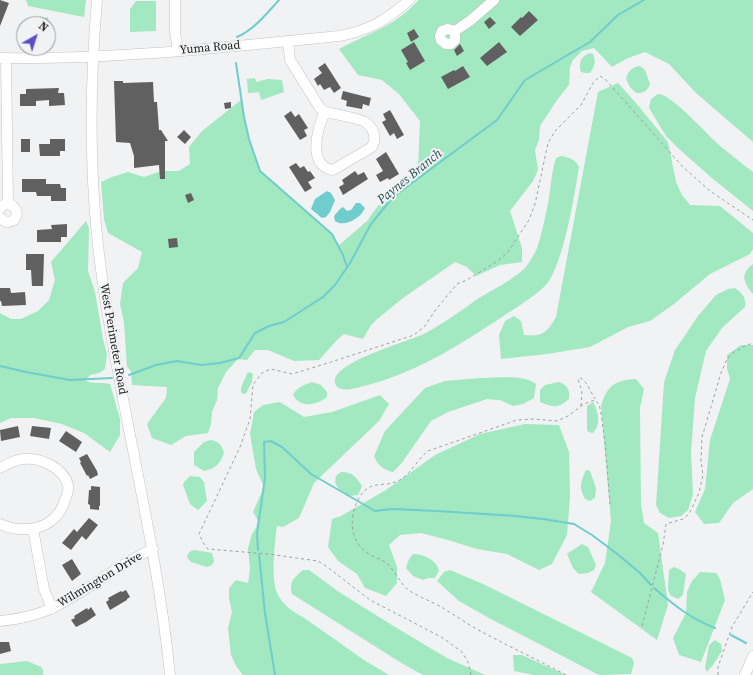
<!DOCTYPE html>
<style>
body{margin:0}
#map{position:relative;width:753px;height:675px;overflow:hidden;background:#f1f2f3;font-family:"Source Serif 4",serif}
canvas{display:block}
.north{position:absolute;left:16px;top:16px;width:40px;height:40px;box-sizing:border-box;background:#f1f2f3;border:1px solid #9a9a9b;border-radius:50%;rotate:39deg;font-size:11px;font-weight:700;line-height:16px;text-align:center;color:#171717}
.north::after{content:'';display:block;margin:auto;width:14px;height:18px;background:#5e4dc5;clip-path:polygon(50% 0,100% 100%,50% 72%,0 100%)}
</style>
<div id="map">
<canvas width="753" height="675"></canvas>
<div class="north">N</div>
</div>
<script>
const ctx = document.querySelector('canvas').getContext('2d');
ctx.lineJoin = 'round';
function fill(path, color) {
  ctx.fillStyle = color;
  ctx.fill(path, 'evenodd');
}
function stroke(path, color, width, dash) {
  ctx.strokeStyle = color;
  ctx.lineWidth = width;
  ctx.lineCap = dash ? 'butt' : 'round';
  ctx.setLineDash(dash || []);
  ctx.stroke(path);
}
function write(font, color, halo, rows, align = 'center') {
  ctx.font = font + ' "Source Serif 4",serif';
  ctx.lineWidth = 4;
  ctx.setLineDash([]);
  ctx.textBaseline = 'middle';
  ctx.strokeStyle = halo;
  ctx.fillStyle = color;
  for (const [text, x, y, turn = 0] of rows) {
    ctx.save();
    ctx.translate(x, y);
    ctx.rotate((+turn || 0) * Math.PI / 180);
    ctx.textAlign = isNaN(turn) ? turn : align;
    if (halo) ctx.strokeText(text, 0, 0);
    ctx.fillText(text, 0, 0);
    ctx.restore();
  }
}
fill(new Path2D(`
 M26 0H86L84 17 28 6Z
 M419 0H753V142L696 93 669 64 645 52 628 58 612 67 594 48 582 51 573 60 570 67 569 85 557 100 540 126 539 140 535 150 538 170 533 181 510 211 522 248V262L500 265 476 276 467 267 455 262 403 298 377 319 371 325 363 339 344 334 337 340 319 360 294 361 268 350H255L247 360 238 359 226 372 218 388 217 400 212 412 211 424 208 433 186 436 171 445 152 438 147 424 166 398 167 387 132 385 131 371 127 367 124 322 120 304 123 283 138 268 142 252 108 233 104 219 101 182 112 177 128 172 144 177 161 171H179L190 164 189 147 202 131 241 100 249 139 260 171 332 234 338 246 367 221 380 203 396 187 418 170 420 121 399 94 382 80 358 75 339 49C359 38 382 30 400 17 407 12 412 6 419 0Z
 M136 1H156V31L130 32V9Z
 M48 17 50 37H48V24H37V19Z
 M590 53 593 54C596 61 595 66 590 73H585L581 72C578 63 581 56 590 53Z
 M640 66 645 70 650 84C647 92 643 93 636 93L630 87 626 79C628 71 632 67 640 66Z
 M255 78 256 82 268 79 282 80 284 92 261 100 259 92 248 93 247 79Z
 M618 83 636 103 668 142 676 182 682 195 690 205 720 206 753 233V249L750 254 710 274 674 304 650 321 628 327 590 347 547 354 501 359 499 335 505 321 514 316 521 321 524 335C542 337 547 333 556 317L598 92Z
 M658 94C670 93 708 135 719 145 730 154 741 163 753 172V211L713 179 679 149 666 136 649 108 651 99Z
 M561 156C569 157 576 160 579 167 575 193 563 268 545 286 534 297 515 308 502 317 458 346 412 375 360 387 353 389 336 393 335 382 332 362 410 341 426 333 444 323 462 310 479 298 494 289 511 281 524 269 529 264 534 255 537 248 542 234 545 218 548 203 551 188 551 173 556 158Z
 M86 221 89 228 88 271 95 292 103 339 107 354 105 369 99 373 90 375 86 381C94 384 102 382 110 384L120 419V435L110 452 84 433 62 424 34 418H11L0 423V313L11 319H21L38 311 49 300 55 280 51 262Z
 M753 264V294C743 282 740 274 753 264Z
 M735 288C743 294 746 297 745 307L722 328 706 351 695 398 691 453 693 494 688 510 681 516 669 518 660 513 656 505 664 382 675 350 698 316 716 295 728 289Z
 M741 345H753V489L733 503 719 523 704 524 695 512 705 489 710 440 730 379 727 368V355Z
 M250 372 253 374 252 382 246 393 243 394 241 392C240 386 246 379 247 373Z
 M480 378C495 378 525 374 536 384L534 398 523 404 513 406 500 400 487 399 448 412 431 421 401 464 393 472C384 470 378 466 374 456L385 431 425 388 445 381Z
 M636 379 644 389 640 408 641 504 644 523 658 533 668 605 657 640 591 592 605 563 611 521 601 406C607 385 616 380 636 379Z
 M312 382 321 385 327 392V397C316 405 301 409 293 395 297 387 304 385 312 382Z
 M559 382C568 386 570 390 569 399 558 409 553 407 540 402V390L545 385Z
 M380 395 389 404 379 421 314 483 299 518 283 527 277 526C275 541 270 581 278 595 283 605 293 612 303 617L364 660 389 675H243L236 666 231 655 228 628 232 612 229 598V588L236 580 248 583 250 569 248 548 252 534 256 528 258 521 253 512 264 487 256 469 250 434 254 412 263 405 280 402 304 417 332 412Z
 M593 402C599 413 601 424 593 433L588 432 587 430V406Z
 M525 424 559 425 569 452 570 496 567 535 552 564 539 570 507 554 477 549 448 540 421 533 400 535 389 545 397 567V583L386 596 365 588 357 574 338 561 328 547 332 519 341 516 386 490 435 455 480 434Z
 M211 440C219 442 222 445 224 453 220 464 215 469 204 471L194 465V452L204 442Z
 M586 470 590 471 596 488 595 498 590 501 585 499C579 487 580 483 586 470Z
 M341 472C353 472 356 477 362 486L358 495 349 496 338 488 335 482 336 476Z
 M190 476 200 477 204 482 207 501 198 510 190 504 183 485 184 482Z
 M582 544 588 547 596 565 594 570 588 573 579 574 573 568 567 554Z
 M194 550 212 553 214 561 212 565 207 567 191 562 187 557C188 553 190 551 194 550Z
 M413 554C423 554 437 560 439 571L435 578H428L423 580 413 576 406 568 409 559Z
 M674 567 679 569 686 574 683 595 678 599 671 596 668 590 669 570Z
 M303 570H309L339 592 395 627 447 658 485 675H423L403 664 292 594C289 581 294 578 303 570Z
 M450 570 483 584 632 658 634 663 631 674 600 675 597 674 489 618 459 601 437 581 444 572Z
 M700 572 716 573 720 579 725 600 701 662 679 655 673 638 686 613 687 592 692 581Z
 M715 640 721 644 722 651 713 665 707 672 705 668 709 645Z
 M513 655H522L566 675H534L514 671Z
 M27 661 41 667 43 670V675H0V664Z`), '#a2e8c1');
fill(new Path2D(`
 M327 191 331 193 335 200 330 212 326 217 322 218 311 209 315 199Z
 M356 203H360L365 208C361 218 344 228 335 221L334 216 340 209 343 207 347 211 351 210Z`), '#6fcdcd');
stroke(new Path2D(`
 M237 37C254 30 267 13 279 0
 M236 63 244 117 249 139 260 171 332 234 343 255 347 267
 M0 366 26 372 70 380 112 378
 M129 375 156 365 177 361 201 365 220 363 239 358 255 333 269 326 284 322 323 297 335 285 350 263 371 224 393 197 497 120 525 80 590 42 618 15 644 0
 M258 550 257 533 265 478 264 442 271 441 282 447 311 474 375 511 392 509 437 511 515 516 543 519 574 524 592 535 616 553 640 573 651 585
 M259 554 265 613 275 675
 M654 588C675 606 690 618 715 628
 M731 635 746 643`), '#6fcdcd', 2);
fill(new Path2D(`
 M0 0 9 3 0 26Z
 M529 11 538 20 520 36 511 27 521 17 522 18Z
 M490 17 496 23 489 29 484 22Z
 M414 29 419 37 411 42 407 33Z
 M414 42 425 61 410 70 406 63 408 62 401 50Z
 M499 42 507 52 487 66 480 58Z
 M460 44 464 51 457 56 454 50Z
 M325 63 341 88 334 93 330 87 324 90 320 84 318 86 314 79 322 73 318 68Z
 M463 66 470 77 448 89 441 77 454 70 455 71Z
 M114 81H123V83L153 82 154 102H157L159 130H161L168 141H165V179H160L159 165 134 168V156L130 143 116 142Z
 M59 88 58 93H64L65 105 49 106V100L36 101V106H20V94H26V89Z
 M343 91 371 98 369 106 363 104 362 109 346 106 347 101 341 99Z
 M231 102V108L225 109 224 103Z
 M390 110 404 135 397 139 394 133 390 136 382 122 386 120 383 114Z
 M291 111 295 117 299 114 308 128 304 130 307 136 300 140 284 116Z
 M184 130 191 137 185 144 177 137Z
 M21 139H30V152H21Z
 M50 139H65V151H60V156H40L39 144H50Z
 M386 152 399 174 389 180 388 178 380 182 376 175 383 171 376 159Z
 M296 163 300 168 304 166 308 172 310 171 315 178 308 182 312 188 305 192 289 167Z
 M355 171 358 175 364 172 368 179 343 195 339 187 344 184 342 180Z
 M22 179H46V184H60L61 188H66V201H51V196H37L36 192H22Z
 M191 193 194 200 188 203 185 195Z
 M67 224V237H61V242H37V230L52 229 51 225Z
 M177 238 178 247 169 248 168 239Z
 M26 254H44L43 286H32L31 270H26Z
 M0 288H10L11 293 25 292 26 305 2 306 1 301H0Z
 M18 426 20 437 1 441 0 430Z
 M32 426 51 428 49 439 30 436Z
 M66 431 82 442 76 452 59 441Z
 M87 454 97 471 98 475 90 479 88 475 87 476 80 463 81 462 79 458Z
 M91 486 100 487V506H99V510L90 509V505L88 504 89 490H91Z
 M89 518 98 525 86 540 82 536 71 550 62 543 74 529 77 532Z
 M72 559 81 574 72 581 62 565Z
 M126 590 130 597 127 599V600L110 610 106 602 109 600 108 598 121 591 122 592Z
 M91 607 96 615 86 622 76 627 71 620 75 618 74 616 87 608 88 610Z
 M0 642H9L11 651 0 654Z`), '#616060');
const minor = new Path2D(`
 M97 0C89 94 89 190 103 284 122 415 157 543 170 675
 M175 0V32L178 50
 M448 29 455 31V40L451 44H446L441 40 440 36 442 31Z
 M455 31 471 20 494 0
 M288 41 290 60 320 108 325 112
 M0 58C113 60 226 47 339 36 368 31 387 20 409 0
 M6 58 8 204
 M325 112C334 114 358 118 365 122 374 128 377 138 372 147L333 170C307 166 317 129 325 112Z
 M0 208 5 204C15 204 20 212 14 220 9 223 4 223 0 217
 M0 468C7 464 14 460 23 459 39 457 63 467 68 485 69 489 67 495 65 500 56 529 26 535 0 524
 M33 529 44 589 52 609
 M0 621C21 619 43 614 62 603 93 587 120 563 153 549
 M745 675 753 656`);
stroke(minor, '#c2c2c3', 11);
stroke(new Path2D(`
 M581 406 582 391 578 379 581 378 586 383 595 399
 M642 626 663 545 666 524 683 519 689 514 699 493 703 475 701 461 702 437 721 373 727 359 734 352 745 346 753 343
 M471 675 468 662 462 652 443 638 370 600 326 566 318 561 268 554 208 549 205 546 199 534 240 447 250 419 253 385 262 373 271 369 292 374 328 363 414 335 425 326 434 312 457 284 467 280 499 260 508 252 529 220 535 204 548 143 555 131 581 105 593 83 600 76 605 79 683 167 710 191 753 220
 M566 675C538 660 510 647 482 632 469 625 456 616 443 608 433 602 414 595 406 588 400 582 392 566 385 562 379 558 372 557 366 552 349 539 349 516 359 498 370 479 382 488 398 481 409 476 418 459 428 451L517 420 534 419 557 421 568 416 584 404 595 400 599 404 601 413 605 443 610 504
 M718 675V667L732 627 753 592`), '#9f9fa0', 1, [3, 3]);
stroke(minor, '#fff', 10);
write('12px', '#171717', '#f1f2f3', [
 ["Yuma Road",210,48,-5],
 ["West Perimeter Road",113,339,80],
 ["Wilmington Drive",100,580,-31]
]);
write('italic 13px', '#285353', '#f1f2f3', [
 ["Paynes Branch",410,177,-39]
]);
</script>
